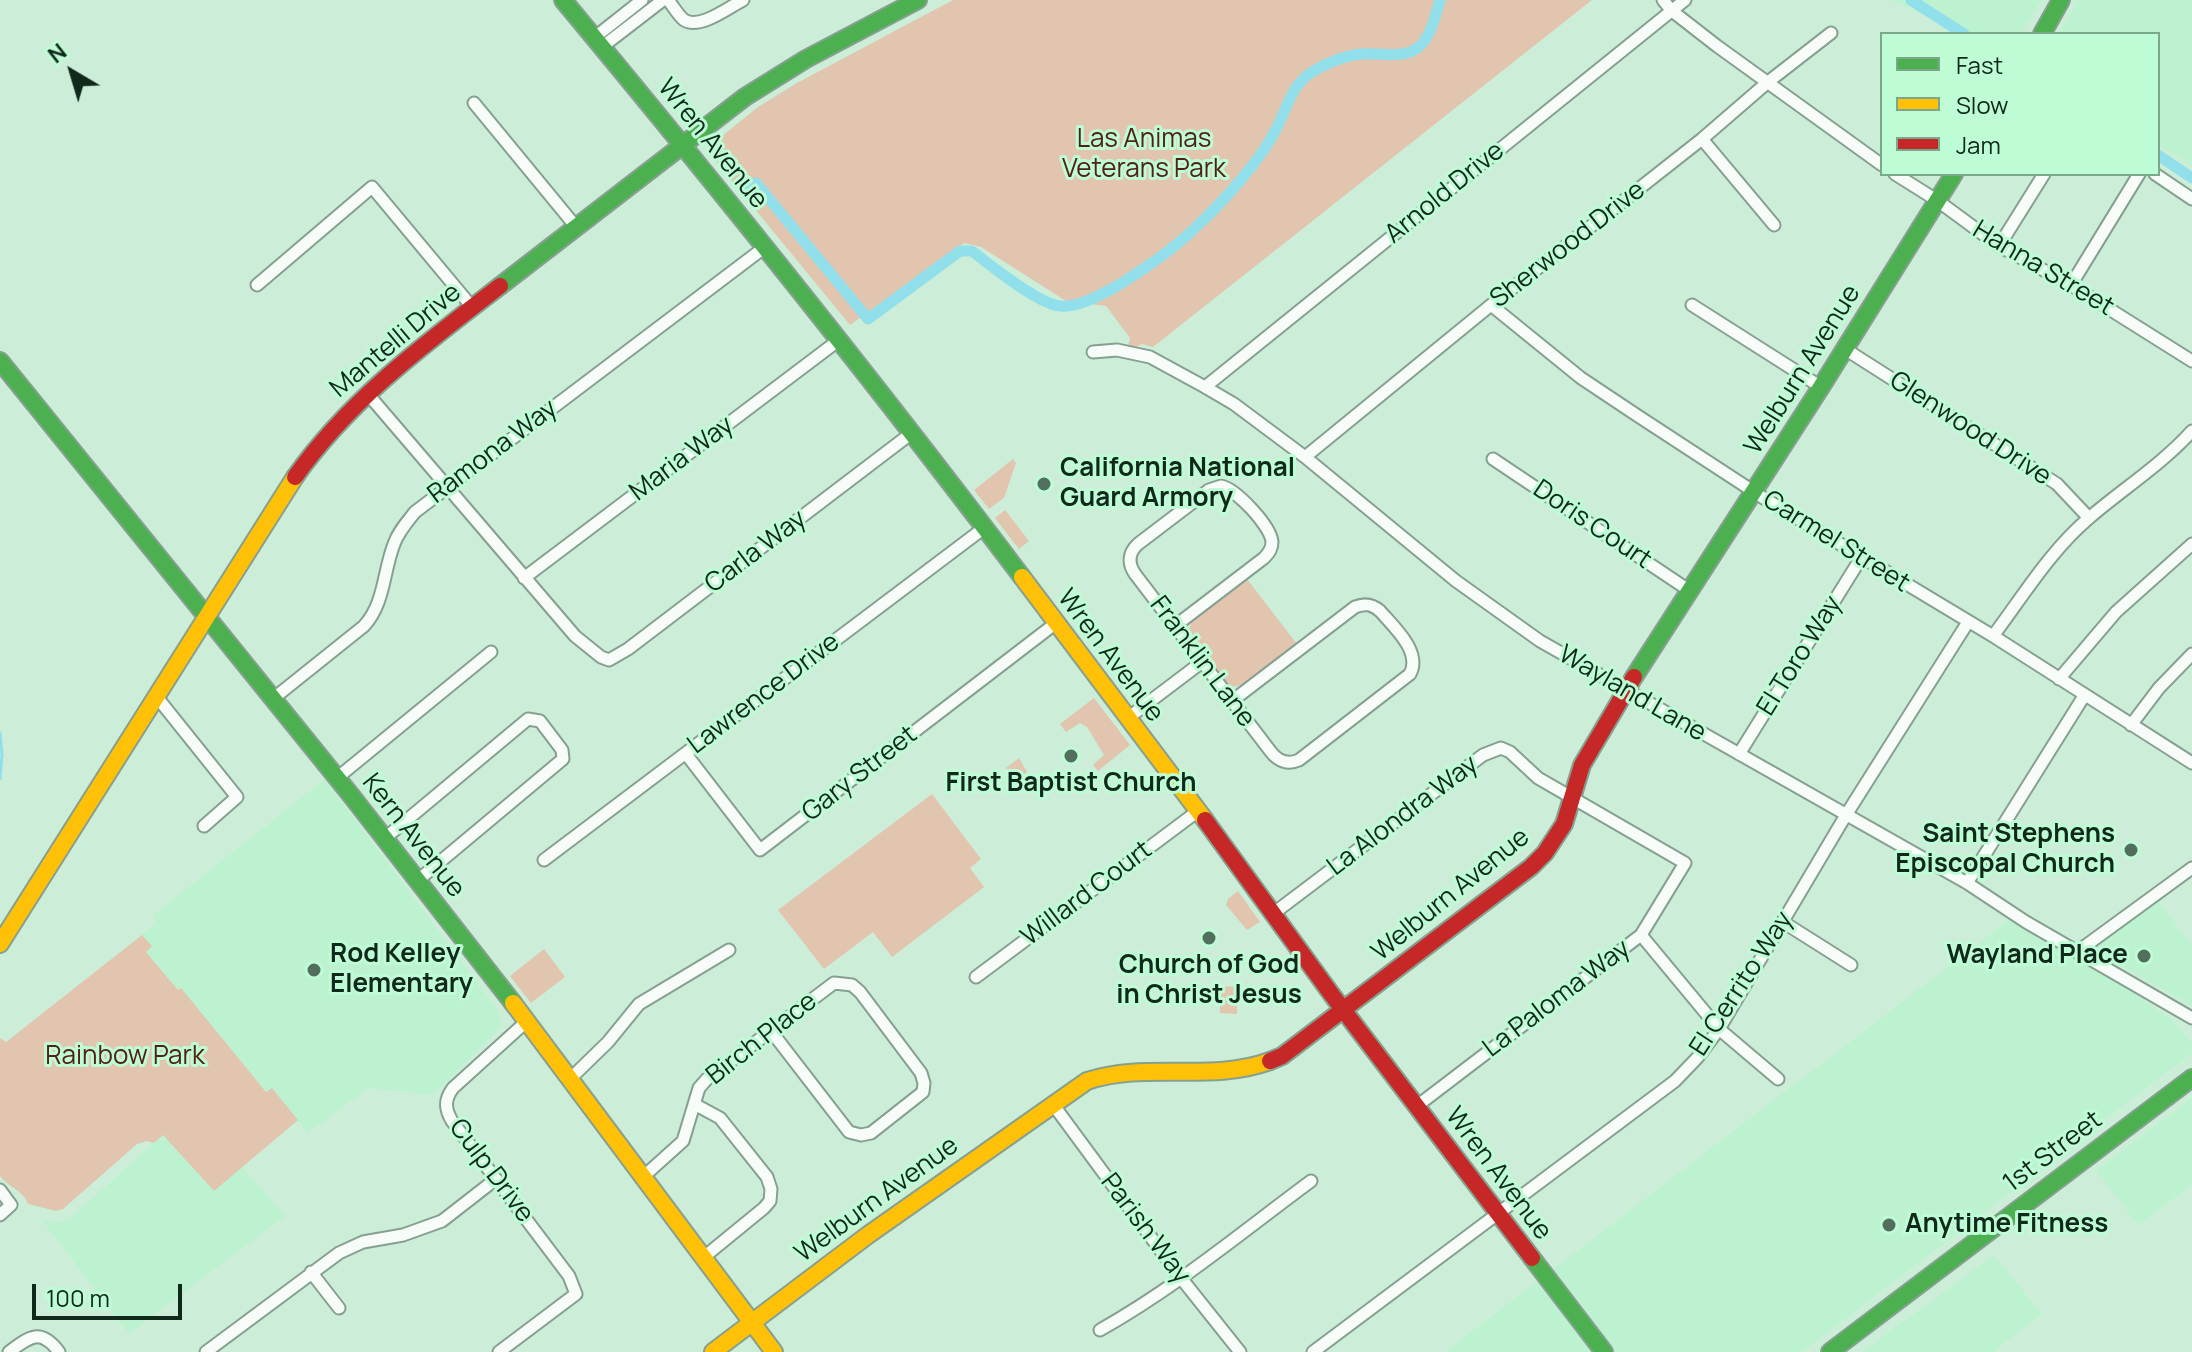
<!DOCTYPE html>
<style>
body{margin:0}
#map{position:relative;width:2192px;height:1352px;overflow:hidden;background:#cceed8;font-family:Manrope,sans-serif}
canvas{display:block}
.legend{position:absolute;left:1880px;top:32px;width:280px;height:144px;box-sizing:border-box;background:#befcd5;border:2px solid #79a88b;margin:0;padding:10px 14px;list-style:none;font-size:24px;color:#11291b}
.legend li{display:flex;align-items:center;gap:16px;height:40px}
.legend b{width:40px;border:2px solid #79a88b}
.north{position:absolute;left:32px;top:32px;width:80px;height:80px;-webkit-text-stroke:6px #befcd5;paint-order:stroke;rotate:322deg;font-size:22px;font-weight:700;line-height:32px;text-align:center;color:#11291b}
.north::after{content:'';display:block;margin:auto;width:28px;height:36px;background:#11291b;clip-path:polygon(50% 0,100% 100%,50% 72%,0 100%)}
.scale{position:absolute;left:32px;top:1284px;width:150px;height:36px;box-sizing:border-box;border:4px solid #11291b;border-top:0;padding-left:10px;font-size:24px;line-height:28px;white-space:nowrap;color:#11291b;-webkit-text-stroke:6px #befcd5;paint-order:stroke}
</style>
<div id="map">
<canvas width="2192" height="1352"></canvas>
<ul class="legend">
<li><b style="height:10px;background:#4caf50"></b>Fast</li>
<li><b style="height:10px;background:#ffc107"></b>Slow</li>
<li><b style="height:10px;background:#c62828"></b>Jam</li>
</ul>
<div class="north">N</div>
<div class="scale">100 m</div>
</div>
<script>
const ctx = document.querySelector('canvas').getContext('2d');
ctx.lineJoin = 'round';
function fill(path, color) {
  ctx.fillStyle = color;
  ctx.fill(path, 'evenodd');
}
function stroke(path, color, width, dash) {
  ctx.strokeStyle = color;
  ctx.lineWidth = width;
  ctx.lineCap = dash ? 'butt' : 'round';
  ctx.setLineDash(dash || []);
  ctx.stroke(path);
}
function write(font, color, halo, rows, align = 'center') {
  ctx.font = font + ' Manrope,sans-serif';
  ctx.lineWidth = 6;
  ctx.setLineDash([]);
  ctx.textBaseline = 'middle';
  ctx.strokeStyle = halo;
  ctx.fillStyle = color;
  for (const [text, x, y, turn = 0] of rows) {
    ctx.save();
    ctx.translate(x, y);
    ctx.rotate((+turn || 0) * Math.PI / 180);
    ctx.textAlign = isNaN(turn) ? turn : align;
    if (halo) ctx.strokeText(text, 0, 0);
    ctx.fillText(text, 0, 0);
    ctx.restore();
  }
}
fill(new Path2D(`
 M1891 0H2042L2021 34H1969Z
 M2079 0H2192V165L2158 144V34H2058Z
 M325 779 499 1012 501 1027 433 1095 368 1088 308 1133 273 1089 267 1093 146 952 142 935 156 923 152 916Z
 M2154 896 2192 945V1006L2088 947Z
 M2017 914 2174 1021 2192 1044V1053L1802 1352H1445Z
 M2192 1098V1185L2138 1225 2096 1170Z
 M163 1135 213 1190 242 1167 285 1216 129 1334 41 1219 59 1222 69 1219Z
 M1994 1255 2042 1314 1993 1352H1862Z`), '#bdf2d1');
fill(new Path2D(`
 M953 0H1592L1153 347 1142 344 1134 348 1128 346 1130 338 1106 306 1066 301 981 247 964 243 850 325 717 163 713 153 717 140 758 107 797 83Z
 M1013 459 1016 463 1004 498 989 509 974 490Z
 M1005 510 1029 541 1019 549 995 518Z
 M1247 579 1297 644 1244 684 1233 687 1223 680 1190 637 1189 629 1192 621Z
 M1094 698 1130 745 1098 771 1093 765 1104 755 1087 727 1080 723 1066 732 1060 724Z
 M1019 758 1027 772 1019 778 1021 781 1018 783 1006 768Z
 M932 794 981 859 970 868 984 887 892 957 873 932 824 969 778 910Z
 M1238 891 1260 922 1247 930 1226 905 1228 899Z
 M142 935 152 946 146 952 178 990 181 988 266 1092 272 1088 298 1120 214 1191 163 1135 154 1143 147 1141 137 1144 63 1209 56 1211 28 1204C24 1191 8 1187 0 1176V1038L6 1042Z
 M544 949 565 977 531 1003 510 976Z
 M1220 986 1237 987V1014L1220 1013Z`), '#e1c5ae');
stroke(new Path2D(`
 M0 733 2 755 0 779`), '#90dfeb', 3);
stroke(new Path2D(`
 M1911 0 1964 34
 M2158 155 2192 178
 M749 189 756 183 868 319 960 251H972C990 265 1038 304 1060 306 1093 310 1168 253 1192 231
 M1196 227C1221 204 1258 163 1274 133 1287 111 1289 87 1312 72 1327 63 1345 55 1363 54 1385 52 1410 62 1425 40 1433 29 1436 13 1440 0`), '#90dfeb', 11);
const street = new Path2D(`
 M668 0C673 6 678 15 684 20 700 30 729 7 743 0
 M1663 0 1672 11 1717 46 1882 165
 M594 38 642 0
 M602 47 663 0
 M474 103 577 228
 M1702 139 1774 225
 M1895 174 1938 201 1999 246 2071 285 2192 361
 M2155 174 2192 199
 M1999 246 2044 174
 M257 285 372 187 472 307
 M2071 285 2139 174
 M1491 305 1581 378 1638 416 1762 497 1993 636 2192 763
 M1692 305 1821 387
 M1845 349 2057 484 2089 518
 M1093 352 1117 350 1150 357 1205 387 1234 404 1305 457 1456 581 1540 641 1967 883 2026 922 2192 1018
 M1205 387 1685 0
 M367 393 575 636 601 657 609 660 628 649 913 432
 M1305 457 1491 305 1702 139 1768 82 1831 33
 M1493 459 1690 591
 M524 578 839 340
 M1175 626 1264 558C1269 553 1272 549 1272 542 1271 526 1236 489 1221 486L1209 490 1138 544C1128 553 1128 564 1135 574L1271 752C1278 761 1288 765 1299 760L1410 674C1422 652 1394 627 1380 611 1372 604 1365 603 1355 607L1232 701
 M1993 636C2023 596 2051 550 2089 518 2124 488 2161 465 2192 431
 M2059 679 2116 612 2192 544
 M156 696 237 797 204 826
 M274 698 364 626C385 603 383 572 394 544 398 532 407 522 415 512L765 247
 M1128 718 1202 662
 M2131 725 2159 688 2192 654
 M686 754 760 850 1056 623
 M1739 754 1861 558
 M337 778 491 652
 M384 839 528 719 540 721 562 750 563 759 417 881
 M544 860 984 528
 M1967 883 2084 696
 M1274 913 1483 755 1501 748 1510 752 1538 778 1685 863 1641 935 1417 1106
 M1783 922 1851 965
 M1641 935 1719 1029 1778 1079
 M2077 952 2192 868
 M976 977 1198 811
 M570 1079 608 1042 639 1004 729 950
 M1052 1103 1181 1278 1240 1352
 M696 1105 720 1118 767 1177 771 1189 770 1201 764 1208 704 1257
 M644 1176 683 1141 699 1088 707 1079 834 983 852 985 860 992 921 1073 924 1083 923 1092 871 1133 861 1135 849 1132 771 1031
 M0 1190 11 1205 0 1215
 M311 1272 339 1308
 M1100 1330C1175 1288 1242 1232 1311 1181
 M9 1352C30 1336 41 1328 59 1352
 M206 1352 339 1253 363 1242 403 1235 442 1221 496 1179
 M499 1352 576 1294 569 1276 452 1121C445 1109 444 1100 453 1088L527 1021
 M1313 1352 1675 1081 1698 1057 1719 1029 1846 815 1968 622`);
const fast = new Path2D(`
 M563 0C720 189 874 381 1022 577
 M2042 34 2061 0
 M500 286 745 97 806 59 918 0
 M0 361 350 794 513 1003
 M1634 677 1821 387 1954 174
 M1532 1258 1604 1352
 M1830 1352 2192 1078`);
const slow = new Path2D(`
 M1022 577 1205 820
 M0 944 295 477
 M513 1003 774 1352
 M713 1352 868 1235 1087 1081C1147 1061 1210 1083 1270 1061`);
const jam = new Path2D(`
 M295 477C349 400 426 343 500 286
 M1205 820 1332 995 1532 1258
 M1270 1061 1282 1056 1531 867 1545 853 1564 824 1582 765 1634 677`);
stroke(street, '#86a090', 15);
stroke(fast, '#86a090', 20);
stroke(slow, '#86a090', 20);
stroke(jam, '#86a090', 20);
stroke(street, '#f7fcf9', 11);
stroke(fast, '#4caf50', 16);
stroke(slow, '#ffc107', 16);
stroke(jam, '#c62828', 16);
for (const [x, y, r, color] of [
 [1044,484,8,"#526e5d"],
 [1071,756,8,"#526e5d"],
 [2131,850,8,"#526e5d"],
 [1209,938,8,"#526e5d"],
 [2144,956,8,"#526e5d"],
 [314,970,8,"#526e5d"],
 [1889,1225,8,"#526e5d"]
]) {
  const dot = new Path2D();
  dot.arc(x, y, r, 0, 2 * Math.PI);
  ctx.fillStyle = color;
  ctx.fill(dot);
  stroke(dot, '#befcd5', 3);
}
write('26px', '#532113', '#befcd5', [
 ["Las Animas",1144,140],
 ["Veterans Park",1144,170],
 ["Rainbow Park",125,1057]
]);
write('26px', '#11291b', '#befcd5', [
 ["Wren Avenue",712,144,51],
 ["Arnold Drive",1445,193,-39],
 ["Sherwood Drive",1568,245,-38],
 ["Hanna Street",2043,269,31],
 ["Mantelli Drive",396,341,-40],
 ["Welburn Avenue",1803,370,-58],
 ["Glenwood Drive",1970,429,33],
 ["Ramona Way",493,452,-37],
 ["Maria Way",682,459,-37],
 ["Doris Court",1592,525,34],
 ["Carmel Street",1836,542,32],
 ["Carla Way",756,552,-37],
 ["Wren Avenue",1110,656,53],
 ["El Toro Way",1800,656,-58],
 ["Franklin Lane",1202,662,53],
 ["Lawrence Drive",764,694,-37],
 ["Wayland Lane",1632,694,30],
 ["Gary Street",860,774,-38],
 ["La Alondra Way",1403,816,-37],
 ["Kern Avenue",413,836,52],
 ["Willard Court",1087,894,-37],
 ["Welburn Avenue",1451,895,-39],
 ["El Cerrito Way",1742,984,-57],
 ["La Paloma Way",1557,999,-37],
 ["Birch Place",762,1039,-38],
 ["1st Street",2053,1152,-37],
 ["Culp Drive",491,1171,53],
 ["Wren Avenue",1498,1174,53],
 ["Welburn Avenue",877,1200,-36],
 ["Parish Way",1145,1229,53]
]);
write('bold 26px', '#11291b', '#befcd5', [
 ["California National",1060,469],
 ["Guard Armory",1060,499],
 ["First Baptist Church",1071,784,"center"],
 ["Saint Stephens",2115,835,"right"],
 ["Episcopal Church",2115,865,"right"],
 ["Rod Kelley",330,955],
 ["Elementary",330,985],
 ["Wayland Place",2128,956,"right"],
 ["Church of God",1209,966,"center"],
 ["in Christ Jesus",1209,996,"center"],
 ["Anytime Fitness",1905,1225]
], 'left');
</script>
